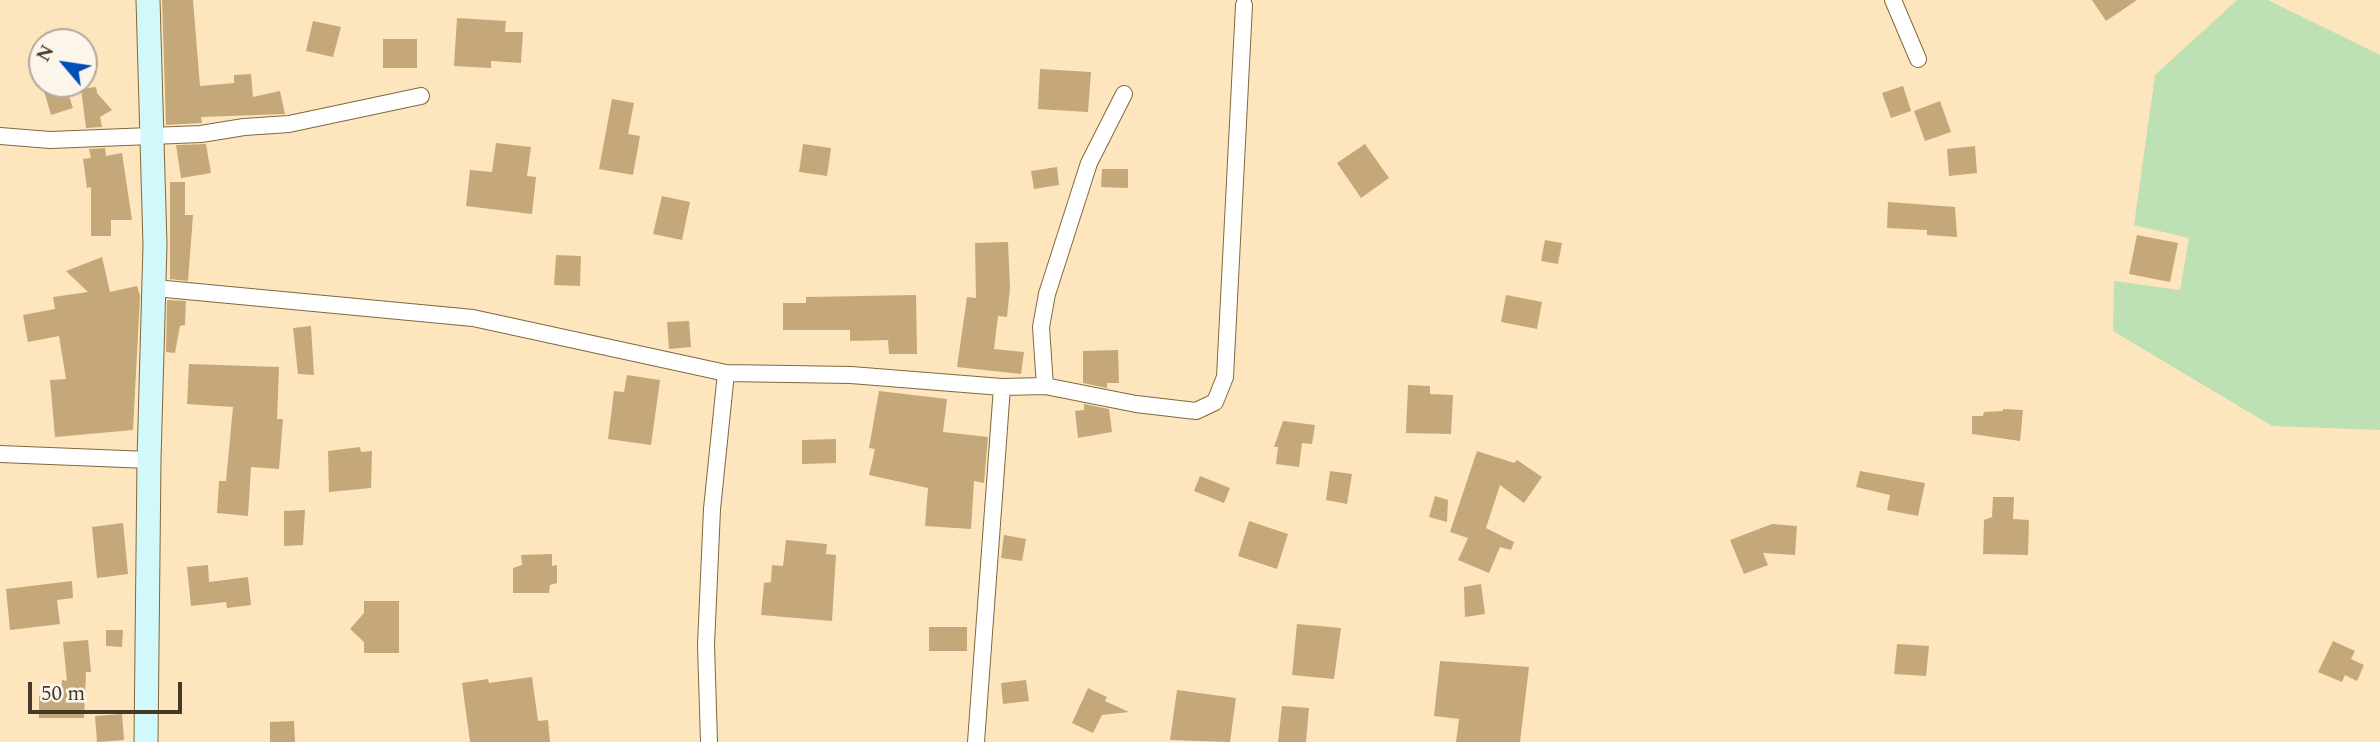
<!DOCTYPE html>
<style>
body{margin:0}
#map{position:relative;width:2380px;height:742px;overflow:hidden;background:#fde5be;font-family:Spectral,serif}
canvas{display:block}
.north{position:absolute;left:28px;top:28px;width:70px;height:70px;box-sizing:border-box;background:#fbf5eb;border:2px solid #b3aa9c;border-radius:50%;rotate:299deg;font-size:19px;font-weight:700;line-height:28px;text-align:center;color:#463a26}
.north::after{content:'';display:block;margin:auto;width:24px;height:32px;background:#004eb8;clip-path:polygon(50% 0,100% 100%,50% 72%,0 100%)}
.scale{position:absolute;left:28px;top:682px;width:154px;height:32px;box-sizing:border-box;border:4px solid #463a26;border-top:0;padding-left:9px;font-size:21px;line-height:24px;white-space:nowrap;color:#463a26;-webkit-text-stroke:5px #fbf5eb;paint-order:stroke}
</style>
<div id="map">
<canvas width="2380" height="742"></canvas>
<div class="north">N</div>
<div class="scale">50 m</div>
</div>
<script>
const ctx = document.querySelector('canvas').getContext('2d');
ctx.lineJoin = 'round';
function fill(path, color) {
  ctx.fillStyle = color;
  ctx.fill(path, 'evenodd');
}
function stroke(path, color, width, dash) {
  ctx.strokeStyle = color;
  ctx.lineWidth = width;
  ctx.lineCap = dash ? 'butt' : 'round';
  ctx.setLineDash(dash || []);
  ctx.stroke(path);
}
fill(new Path2D(`
 M2237 0H2268L2380 55V430L2272 426 2113 331 2114 281 2180 290 2189 238 2134 225 2155 75Z`), '#bde0b4');
fill(new Path2D(`
 M162 0H193L200 86 234 83V75L251 74 253 97 280 91 285 114 201 117 202 123 166 125Z
 M2092 0H2137L2106 21Z
 M457 18 506 21 505 32H523L521 63 491 61V68L454 66Z
 M313 21 341 27 333 57 306 51Z
 M383 39H417V68H383Z
 M1040 69 1091 72 1088 112 1038 109Z
 M42 84H65L73 108 51 115Z
 M1903 86 1911 111 1891 118 1882 93Z
 M96 87 97 93 112 110 100 117 102 127 86 128 81 89Z
 M612 99 634 103 628 134 640 136 633 175 599 169Z
 M1940 101 1951 132 1925 141 1914 111Z
 M496 143 531 147 527 176 536 177 532 214 466 206 470 170 492 172Z
 M206 144 211 173 181 178 176 145Z
 M803 144 831 148 827 176 799 172Z
 M1365 144 1389 178 1361 198 1337 163Z
 M1975 146 1977 173 1949 176 1947 149Z
 M105 148 106 156 122 153 132 220H111V236H91V187L87 188 83 159 91 158 89 149Z
 M1057 167 1059 185 1034 189 1031 171Z
 M1102 169H1128V188L1101 187Z
 M170 182H185V215H193L188 281 170 279Z
 M662 196 690 202 682 240 653 234Z
 M1888 202 1955 207 1957 237 1927 235V230L1887 228Z
 M2137 235 2178 243 2170 282 2129 274Z
 M1545 240 1562 243 1558 264 1541 261Z
 M1008 242 1010 288 1007 317 998 316 994 349 1024 352 1021 374 957 367 967 297 976 298 975 243Z
 M556 255 581 256 580 286 554 285Z
 M102 257 110 292 137 286 140 296 133 430 55 437 50 380 66 379 59 336 28 342 23 315 55 309 53 297 88 292 66 271Z
 M916 295 917 354H889L888 340 850 341V330H783V303H806V297Z
 M1506 295 1542 302 1537 329 1501 322Z
 M167 300 186 301 185 325 180 326 175 353 166 352Z
 M689 321 691 347 669 349 667 322Z
 M311 326 314 375 298 374 293 328Z
 M1118 350 1119 383H1107V388L1083 383V351Z
 M189 364 279 367 277 419H283L279 469 251 467 248 516 217 513 219 481H226L233 407 187 404Z
 M627 375 660 380 651 445 608 439 614 391 624 392Z
 M1408 385 1430 386V394L1453 395 1451 434 1406 433Z
 M879 391 947 399 943 432 988 437 984 483 974 481 971 529 925 526 928 488 869 475 875 449 869 448Z
 M1084 404 1109 409 1112 432 1078 438 1075 411 1084 410Z
 M2003 409 2023 410 2020 441 1972 434V416H1983L1984 412 2003 411Z
 M1283 421 1315 425 1312 444 1302 443 1299 467 1276 464 1278 447H1274Z
 M836 439V463L802 464V440Z
 M360 447 361 452 372 451 371 488 329 492 328 451Z
 M1477 451 1514 463 1517 460 1542 477 1524 503 1500 485 1486 528 1514 542 1511 550 1500 547 1489 573 1458 560 1468 538 1450 532Z
 M1330 471 1352 474 1347 504 1326 500Z
 M1860 471 1925 483 1918 516 1887 510 1890 495 1856 487Z
 M1200 476 1230 488 1224 503 1194 491Z
 M1435 496 1448 500 1447 522 1429 517Z
 M1993 497H2014L2013 519 2029 520 2028 555 1983 554 1984 520 1992 517Z
 M305 510 303 545 284 546V511Z
 M1249 521 1288 534 1277 569 1238 556Z
 M123 523 128 574 97 578 92 527Z
 M1772 524 1797 526 1795 555 1763 553 1768 565 1744 574 1730 540Z
 M1004 535 1026 539 1022 561 1001 558Z
 M786 540 827 544 826 554 836 555 832 621 761 615 764 583 771 582 772 565 783 566Z
 M552 554V566L557 565V583L550 585 549 593H513V568L522 565 521 555Z
 M208 565 209 582 248 577 251 605 227 608 226 602 191 606 187 567Z
 M72 581 73 598 57 600 60 624 10 630 6 589Z
 M1481 584 1485 614 1465 617 1464 587Z
 M364 601H399V653H364V642L350 629 364 613Z
 M1297 624 1341 628 1334 679 1292 675Z
 M929 627H967V651H929Z
 M106 630H123L122 647 106 646Z
 M88 640 91 672H86L84 718H39V696H61L62 680 67 681 63 642Z
 M2333 641 2355 651 2351 659 2364 665 2357 681 2345 675 2342 682 2318 672Z
 M1897 644 1929 646 1926 676 1894 674Z
 M1440 661 1529 667 1520 742H1456L1459 719 1434 716Z
 M532 677 538 721 548 720 550 742H470L462 683 488 679 489 683Z
 M1026 680 1029 701 1003 704 1001 683Z
 M1088 688 1107 697 1105 701 1129 712 1102 715 1093 733 1072 723Z
 M1177 690 1236 698 1230 742 1170 740Z
 M1282 706 1309 708 1306 742H1278Z
 M122 714 124 740 97 742 95 716Z
 M294 721 295 742H270V722Z`), '#c5a879');
const minor = new Path2D(`
 M1893 0 1918 59
 M0 136 50 140 201 134 244 127 289 124 421 96
 M155 288 473 318 726 373 851 375 1002 387 1045 386 1136 404 1196 411 1215 402 1225 377 1244 5
 M1045 386 1041 327 1047 294 1089 163 1124 94
 M0 454 149 460
 M709 742 706 645 712 509 726 373
 M976 742 1002 387`);
const secondary = new Path2D(`
 M146 742 149 460 155 245 148 0`);
stroke(minor, '#82683b', 18);
stroke(secondary, '#82683b', 25);
stroke(minor, '#fff', 16);
stroke(secondary, '#d1f9fb', 23);
</script>
